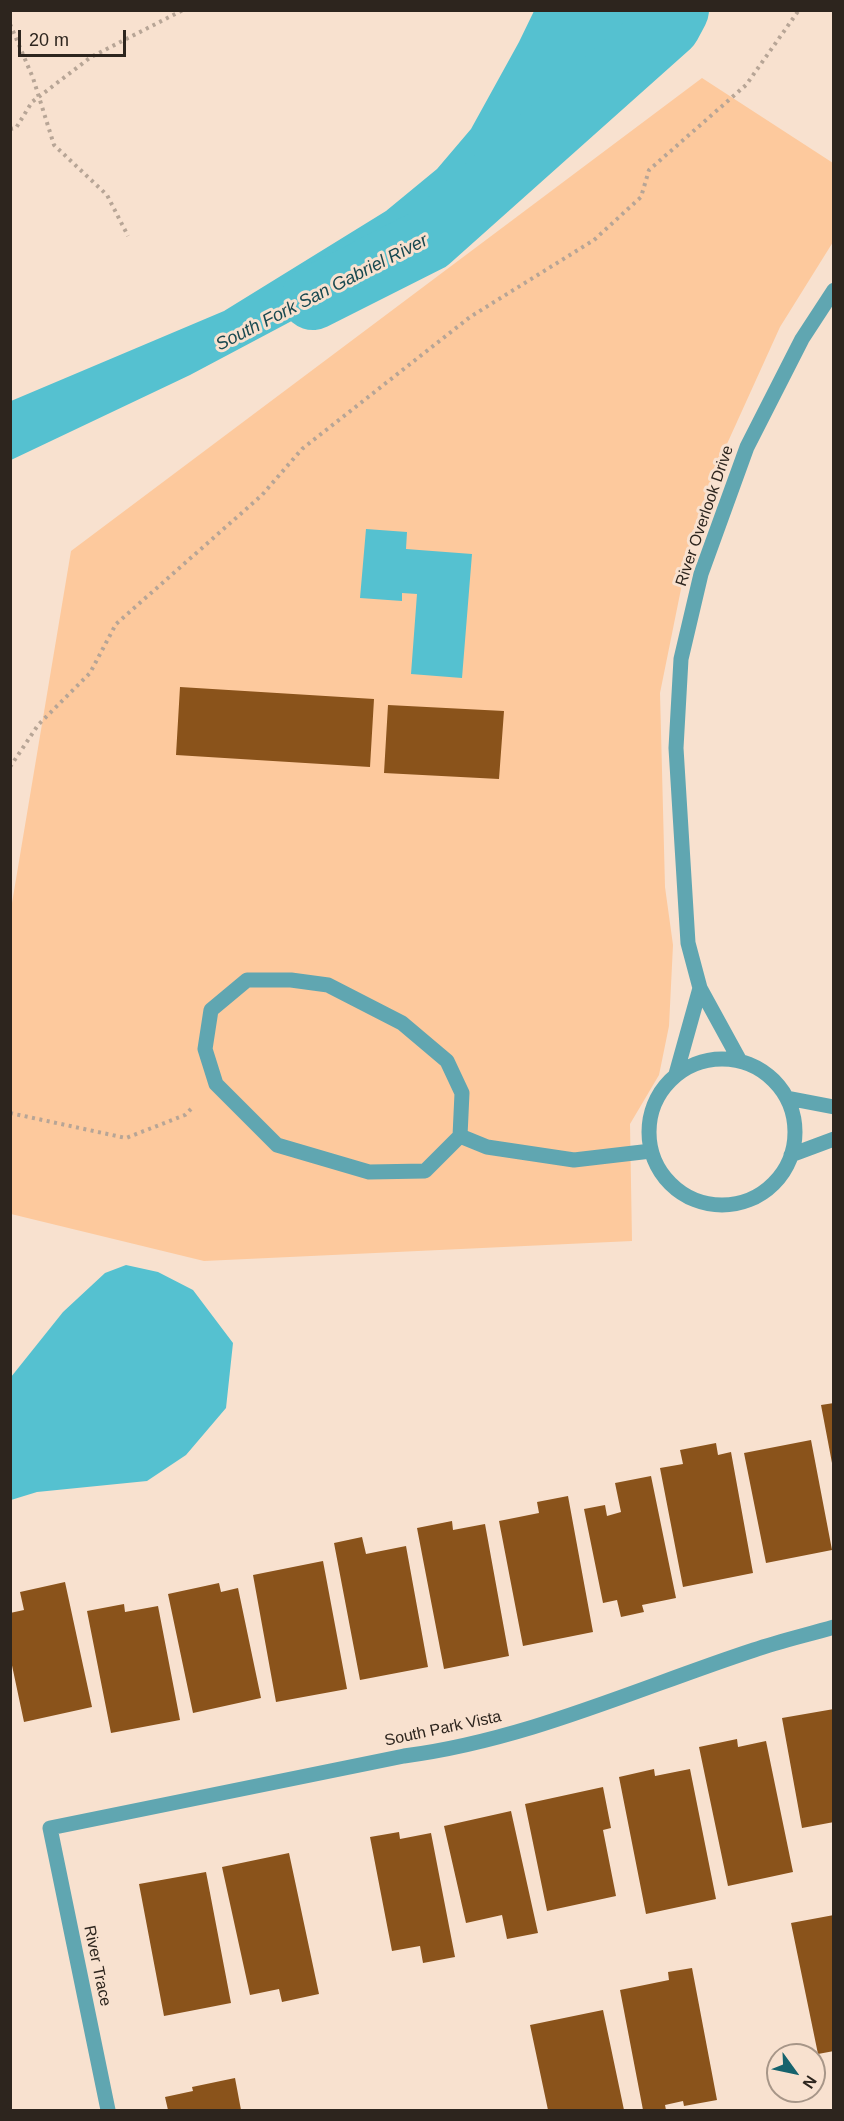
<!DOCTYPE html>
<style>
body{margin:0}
#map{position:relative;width:844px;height:2121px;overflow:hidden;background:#f8e1cf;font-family:Arial,sans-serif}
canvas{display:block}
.frame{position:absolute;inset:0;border:12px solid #2d251e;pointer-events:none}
.north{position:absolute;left:766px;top:2043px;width:60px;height:60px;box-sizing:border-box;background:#f8e1cf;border:2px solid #a79688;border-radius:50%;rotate:123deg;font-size:16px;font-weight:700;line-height:24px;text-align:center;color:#2d251e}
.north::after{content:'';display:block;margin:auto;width:21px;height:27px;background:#16636d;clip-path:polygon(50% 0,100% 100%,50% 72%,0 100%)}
.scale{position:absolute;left:18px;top:30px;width:108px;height:27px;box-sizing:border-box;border:3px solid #2d251e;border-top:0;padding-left:8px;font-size:18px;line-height:21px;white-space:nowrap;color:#2d251e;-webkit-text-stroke:4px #f8e1cf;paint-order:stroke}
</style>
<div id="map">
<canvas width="844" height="2121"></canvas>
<div class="frame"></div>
<div class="north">N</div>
<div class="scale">20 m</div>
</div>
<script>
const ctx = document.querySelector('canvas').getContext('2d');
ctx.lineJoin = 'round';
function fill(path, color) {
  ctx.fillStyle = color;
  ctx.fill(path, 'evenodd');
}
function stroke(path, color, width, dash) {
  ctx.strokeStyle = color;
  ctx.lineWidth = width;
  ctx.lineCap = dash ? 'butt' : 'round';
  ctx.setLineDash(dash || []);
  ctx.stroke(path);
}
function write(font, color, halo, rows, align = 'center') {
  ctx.font = font + ' Arial,sans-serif';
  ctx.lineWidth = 6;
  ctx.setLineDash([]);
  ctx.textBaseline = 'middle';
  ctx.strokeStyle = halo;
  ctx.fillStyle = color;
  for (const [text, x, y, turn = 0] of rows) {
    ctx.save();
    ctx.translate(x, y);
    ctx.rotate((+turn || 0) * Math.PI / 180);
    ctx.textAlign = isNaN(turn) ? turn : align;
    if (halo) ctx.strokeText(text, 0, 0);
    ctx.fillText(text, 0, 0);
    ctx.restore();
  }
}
fill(new Path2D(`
 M702 78 833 163V242L780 327 712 477 682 584 660 693 665 887 673 945 669 1026 659 1075 630 1124 632 1241 204 1261 11 1214V909L71 551Z`), '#fdc99d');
fill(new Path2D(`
 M534 11H651L519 171 457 218 303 315 190 375 11 460V401L224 311 386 211 437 169 471 129 519 42Z
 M366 529 407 532 406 549 472 554 462 678 411 674 417 594 402 593V601L360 598Z
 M126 1265 158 1272 193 1290 233 1343 226 1408 186 1455 147 1481 37 1492 11 1500V1377L63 1312 105 1273Z`), '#55c1d0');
stroke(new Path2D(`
 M313 298 428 240 669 25 677 10`), '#55c1d0', 64);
fill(new Path2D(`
 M180 687 374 699 370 767 176 755Z
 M388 705 504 711 499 779 384 773Z
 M834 1403V1463H832L821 1405Z
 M811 1440 832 1550 766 1563 744 1453Z
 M716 1443 718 1455 731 1452 753 1573 683 1587 660 1468 683 1464 680 1450Z
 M651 1476 676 1598 642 1605 644 1612 621 1617 617 1600 603 1603 584 1509 605 1505 607 1516 621 1512 615 1483Z
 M568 1496 593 1632 523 1646 499 1521 539 1513 537 1502Z
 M452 1521 453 1530 485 1524 509 1656 444 1669 417 1528Z
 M362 1537 366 1554 406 1546 428 1667 360 1680 334 1543Z
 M323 1561 347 1689 276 1702 253 1575Z
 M65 1582 92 1707 24 1722 10 1656V1613L24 1610 20 1592Z
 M219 1583 221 1592 238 1588 261 1698 193 1713 168 1594Z
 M124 1604 125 1612 158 1606 180 1720 111 1733 87 1611Z
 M834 1709V1822L802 1828 782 1718Z
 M737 1739 738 1747 766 1741 793 1872 728 1886 699 1747Z
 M654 1769 655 1776 690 1769 716 1899 646 1914 619 1777Z
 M603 1787 611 1828 603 1830 616 1896 547 1911 525 1804Z
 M511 1811 538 1933 507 1939 502 1915 466 1923 444 1826Z
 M399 1832 400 1839 431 1833 455 1957 423 1963 420 1946 392 1951 370 1837Z
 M289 1853 319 1994 282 2002 279 1989 250 1995 222 1867Z
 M206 1872 231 2003 164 2016 139 1884Z
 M834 1915V2051L818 2054 791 1923Z
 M692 1968 717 2100 684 2106 683 2101 665 2105 666 2110H643L620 1990 669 1980 668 1972Z
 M603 2010 624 2110H548L530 2025Z
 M235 2078 241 2110H168L165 2097 193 2091 192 2087Z`), '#8a531b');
stroke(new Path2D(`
 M10 24 33 78 54 145 107 195 128 236
 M10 129 16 128 32 102 91 57 183 10
 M10 767 38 725 90 673 116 624 262 495 302 449 470 317 594 240 641 197 649 170 746 85 799 10
 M10 1113 126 1138 185 1115 191 1109`), '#b7a596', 4, [3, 4.5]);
stroke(new Path2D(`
 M247 980H291L328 985 402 1023 447 1061 462 1093 460 1136 425 1171 369 1172 277 1145 216 1084 205 1049 211 1010Z
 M649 1132a73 73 0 1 1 146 0a73 73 0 1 1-146 0Z
 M740 1061 700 988 688 943 676 748 681 659 701 574 747 447 802 339 834 290
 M676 1074 700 988
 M787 1098 834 1107
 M460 1136 487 1147 574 1160 651 1151
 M791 1155 834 1139
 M108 2110 50 1828 404 1756C527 1740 638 1688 754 1650 780 1641 807 1635 834 1627`), '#60a6b1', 15);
write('16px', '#2d251e', '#f8e1cf', [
 ["River Overlook Drive",705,516,-71],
 ["South Park Vista",443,1729,-12],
 ["River Trace",97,1966,78]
]);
write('italic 18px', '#194950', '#f8e1cf', [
 ["South Fork San Gabriel River",322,293,-27]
]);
</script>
